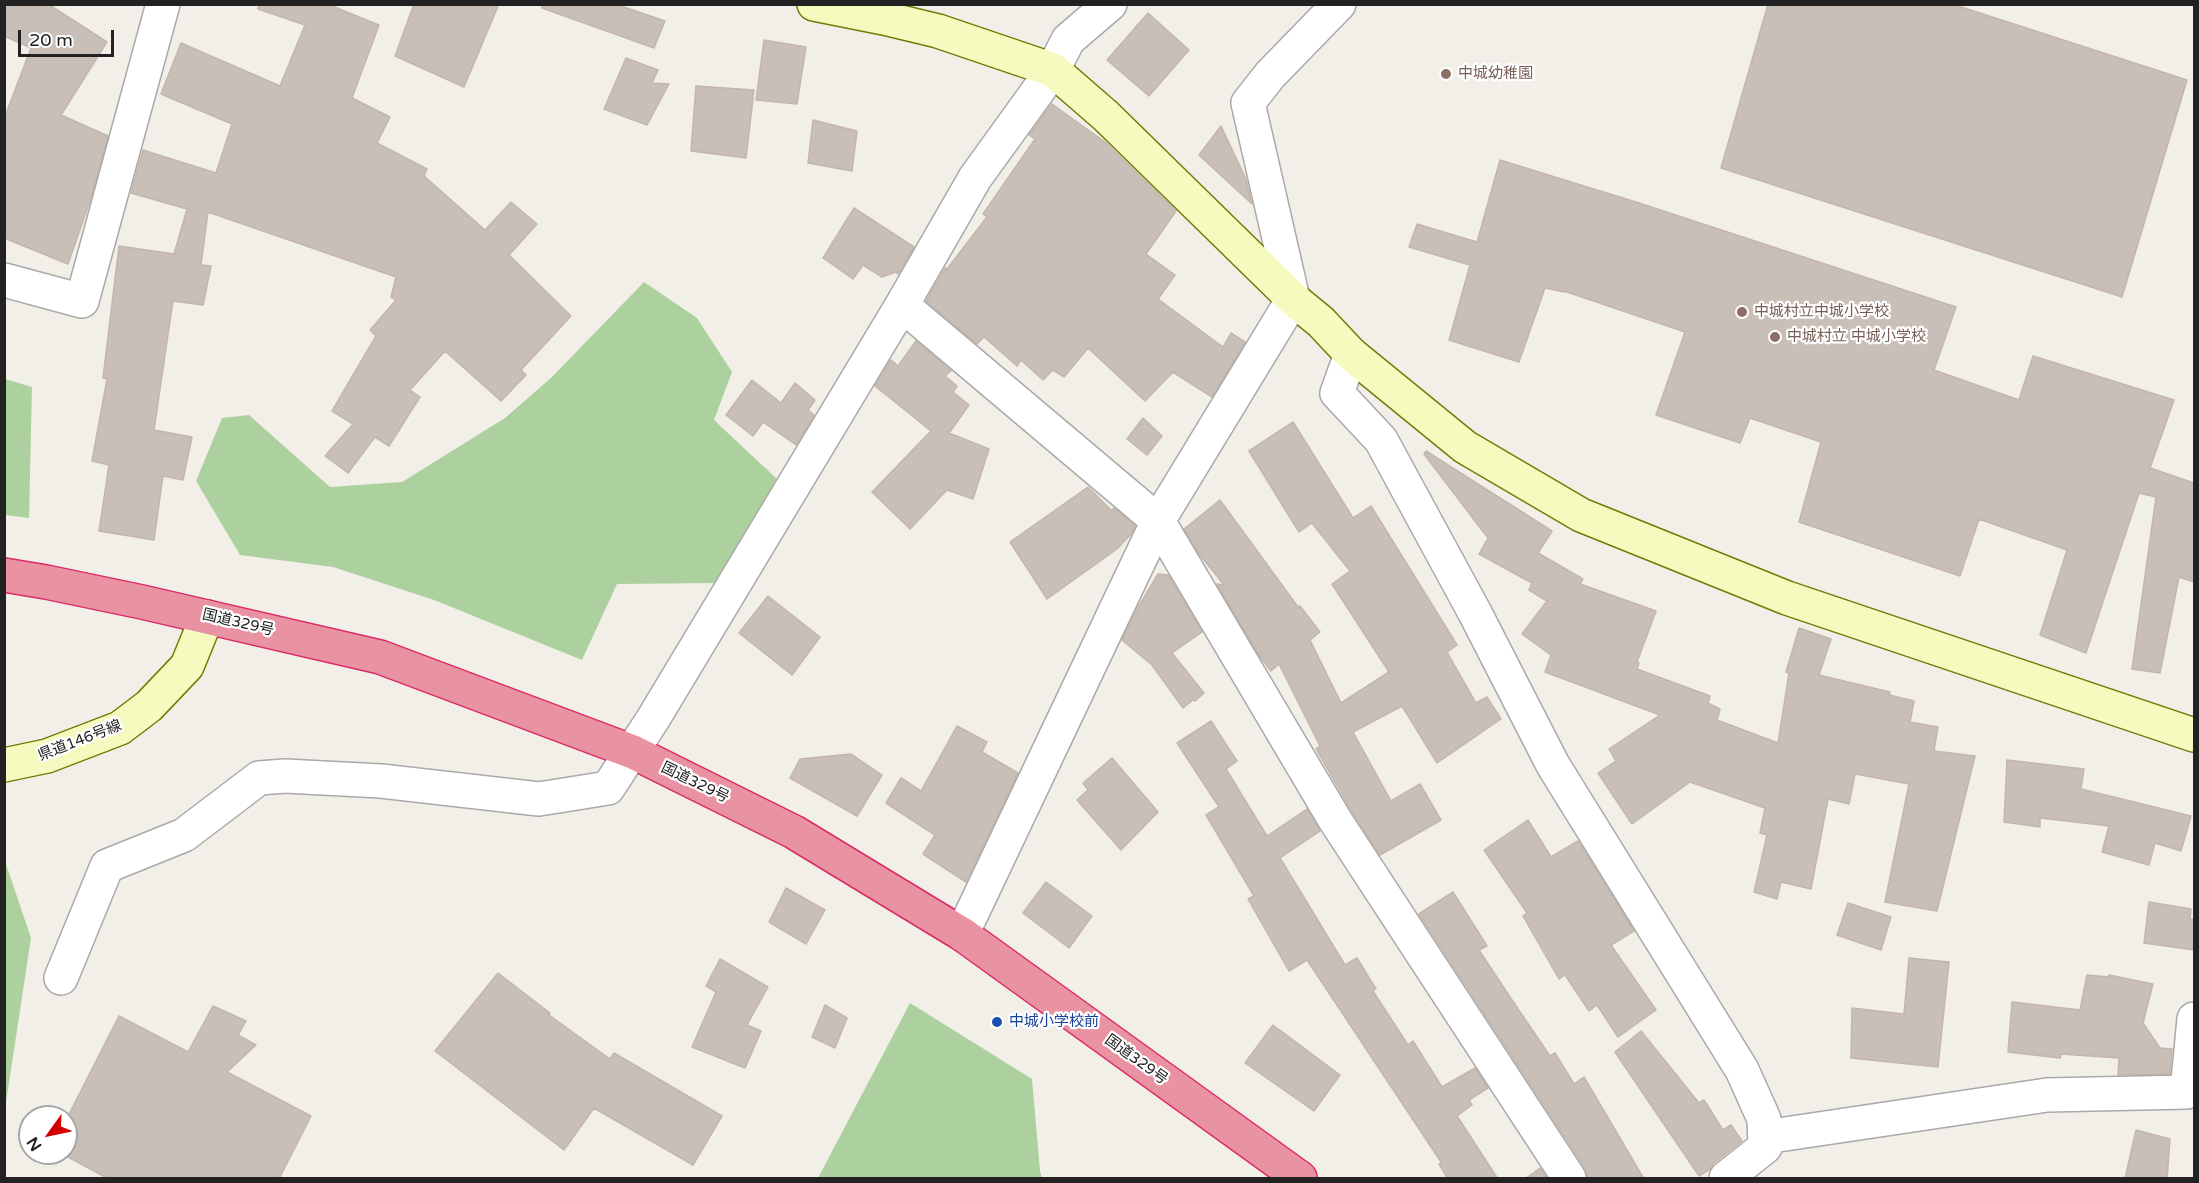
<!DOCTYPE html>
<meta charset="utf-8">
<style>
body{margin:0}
#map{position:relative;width:2199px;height:1183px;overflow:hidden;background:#f2efe9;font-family:"Varela Round",sans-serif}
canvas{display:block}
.frame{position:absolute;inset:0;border:6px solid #222;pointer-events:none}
.north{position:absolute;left:18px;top:1105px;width:60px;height:60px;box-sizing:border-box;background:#fff;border:2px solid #a7a7a7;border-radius:50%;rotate:237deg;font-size:16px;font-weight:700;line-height:24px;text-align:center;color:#222}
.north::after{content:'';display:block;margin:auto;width:21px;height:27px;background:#d40000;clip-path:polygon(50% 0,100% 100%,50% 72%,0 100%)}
.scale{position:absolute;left:18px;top:30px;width:96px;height:27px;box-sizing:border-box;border:3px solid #222;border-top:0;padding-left:8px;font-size:18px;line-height:21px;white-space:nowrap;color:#222;-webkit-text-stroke:4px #fff;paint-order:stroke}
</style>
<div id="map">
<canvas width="2199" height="1183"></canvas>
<div class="frame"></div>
<div class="north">N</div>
<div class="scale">20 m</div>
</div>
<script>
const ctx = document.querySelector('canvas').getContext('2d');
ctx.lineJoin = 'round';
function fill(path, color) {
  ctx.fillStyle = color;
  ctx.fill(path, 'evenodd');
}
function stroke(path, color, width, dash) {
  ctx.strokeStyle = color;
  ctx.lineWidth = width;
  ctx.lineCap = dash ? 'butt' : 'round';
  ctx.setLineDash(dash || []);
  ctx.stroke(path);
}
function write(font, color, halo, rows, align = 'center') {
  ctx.font = font + ' "Varela Round","Noto Sans JP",sans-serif';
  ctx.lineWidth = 4.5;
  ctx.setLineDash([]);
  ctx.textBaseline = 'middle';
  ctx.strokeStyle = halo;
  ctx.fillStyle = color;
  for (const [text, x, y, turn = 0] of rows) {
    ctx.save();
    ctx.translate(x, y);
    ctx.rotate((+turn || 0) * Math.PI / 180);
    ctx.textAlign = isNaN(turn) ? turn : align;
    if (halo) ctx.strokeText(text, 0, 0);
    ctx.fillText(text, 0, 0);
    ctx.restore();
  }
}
fill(new Path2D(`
 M644 282 697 318 732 372 714 420 777 479 716 583 617 584 582 660 434 600 333 567 240 555 196 481 222 418 249 415 330 487 402 482 505 418 552 377Z
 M5 379 32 387 29 518 5 515Z
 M5 861 31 938 5 1109Z
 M910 1003 1032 1079 1040 1171 1042 1178H818Z`), '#add19e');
const building = new Path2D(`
 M4 4H48L107 42 61 115 108 136 90 201 68 264 4 238V119L31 48 4 36Z
 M259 4H327L379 25 352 98 390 117 377 143 427 169 424 176 485 230 511 202 537 224 509 255 571 316 521 370 526 375 501 401 445 351 410 390 420 397 389 446 375 437 348 473 325 456 353 424 332 411 376 336 370 330 396 300 391 297 396 277 208 212 201 265 211 266 203 305 173 301 154 430 192 437 183 480 163 476 154 540 99 531 109 465 92 461 107 379 103 378 119 246 174 254 187 209 131 193 143 150 216 173 232 124 161 94 181 43 280 86 305 25 258 9Z
 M414 4H499L464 87 395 56Z
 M542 4H615L665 21 654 48 542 8Z
 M1768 4H1952L2187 80 2122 297 1721 168Z
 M1148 13 1189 50 1149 96 1107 60Z
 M764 40 806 47 797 104 756 100Z
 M626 58 658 70 652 83 669 84 647 125 604 109Z
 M696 86 754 90 746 158 691 151Z
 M1052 104 1105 142 1176 211 1146 254 1175 275 1158 299 1223 347 1231 333 1245 342 1212 397 1173 372 1145 401 1088 348 1064 377 1053 370 1043 380 1021 360 1017 366 984 337 977 344 926 301 945 268 947 269 987 217 983 214 1035 139 1029 135Z
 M813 120 857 131 852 171 808 163Z
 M1221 126 1246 179 1252 204 1199 155Z
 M1500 160 1639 203 1956 307 1934 370 2019 400 2033 356 2174 400 2150 468 2194 483V582L2179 577 2160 673 2132 669 2156 497 2139 493 2086 653 2040 635 2067 550 1979 519 1960 576 1799 522 1821 442 1750 418 1740 443 1656 415 1685 332 1564 291V292L1545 288 1519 362 1449 340 1470 265 1409 247 1417 224 1477 242Z
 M854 208 914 247 898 274 896 272 882 277 863 265 853 279 823 258Z
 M916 341 951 371 945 376 957 386 953 392 969 405 949 433 989 449 973 499 947 490 910 529 872 492 931 431 875 386 891 360 898 366Z
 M752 380 781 403 795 383 815 400 808 410 814 415 796 445 763 422 753 436 726 415Z
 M1143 418 1162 436 1147 455 1127 439Z
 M1293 422 1353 518 1371 506 1457 645 1447 652 1476 703 1487 697 1501 719 1437 763 1402 706 1353 732 1391 801 1420 784 1441 820 1380 855 1351 810 1316 749 1320 746 1279 664 1271 671 1260 657 1217 584 1224 585 1200 555 1184 529 1220 500 1298 607 1300 606 1320 632 1310 640 1341 703 1389 672 1332 584 1350 571 1312 523 1299 532 1249 451Z
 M1426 451 1552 531 1538 553 1583 579 1580 584 1656 611 1637 662 1639 663 1637 669 1710 696 1708 703 1720 709 1717 720 1778 743 1789 673 1786 672 1799 628 1831 639 1819 675 1890 692 1889 695 1914 701 1910 722 1938 727 1934 751 1975 756 1937 911 1885 902 1909 784 1855 774 1849 804 1828 799 1811 889 1781 882 1777 899 1754 892 1767 835 1760 833 1765 808 1690 782 1632 824 1598 773 1616 761 1609 749 1660 715 1545 672 1551 655 1522 634 1547 601 1529 590 1532 583 1479 554 1488 538 1424 454Z
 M1088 487 1112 511 1114 508 1135 526 1132 533 1117 549 1047 599 1010 542Z
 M1158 574 1168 575 1202 632 1172 653 1204 693 1195 701 1193 700 1183 708 1152 665 1122 640 1137 609Z
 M768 596 820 637 792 675 739 633Z
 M1211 721 1237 761 1226 769 1267 836 1307 809 1320 831 1280 858 1345 965 1357 958 1376 989 1373 991 1408 1045 1413 1041 1442 1087 1475 1068 1488 1088 1469 1100 1472 1105 1457 1116 1498 1179H1448L1439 1164 1441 1162 1307 960 1289 971 1248 899 1254 896 1206 815 1219 807 1177 743Z
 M957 726 987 742 982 752 1018 773 966 882 923 854 935 835 886 803 901 778 921 791Z
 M851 754 882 775 857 816 790 778 800 759Z
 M1112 758 1158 812 1121 850 1077 800 1088 790 1083 783Z
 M2007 760 2084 769 2081 789 2191 816 2181 851 2155 843 2149 865 2102 852 2109 826 2040 818V827L2004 822Z
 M1528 820 1551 857 1578 841 1634 931 1611 945 1656 1010 1618 1037 1597 1005 1589 1011 1565 975 1559 979 1523 916 1527 913 1484 850Z
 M1046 882 1092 916 1069 948 1023 913Z
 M786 888 825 910 806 944 769 922Z
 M1453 892 1487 946 1479 950 1514 1003 1550 1056 1555 1053 1574 1084 1584 1077 1644 1179H1587L1585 1168 1419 914Z
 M2149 902 2191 909 2190 919 2194 920V950L2144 943Z
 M1848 903 1891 917 1881 950 1837 935Z
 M1909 958 1949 962 1938 1067 1851 1058 1852 1008 1904 1014Z
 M720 959 768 987 747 1025 761 1031 745 1068 692 1047 716 992 706 986Z
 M498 973 550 1013 549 1015 610 1059 614 1053 722 1116 693 1165 594 1108 564 1150 435 1051Z
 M2087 975 2109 977V975L2153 984 2143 1023 2160 1048 2172 1049 2170 1074 2118 1075 2119 1058 2061 1054 2060 1058 2008 1052 2012 1002 2080 1010Z
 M825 1005 847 1018 835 1048 812 1037Z
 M213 1006 246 1021 238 1035 256 1045 227 1072 311 1116 279 1179H109L66 1156V1120L119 1016 188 1052Z
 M1273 1025 1340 1075 1314 1111 1245 1063Z
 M1641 1031 1699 1103 1704 1100 1723 1130 1731 1125 1742 1141 1714 1163 1710 1169 1699 1176 1615 1052Z
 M2136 1130 2170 1139 2167 1179H2125Z
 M1540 1168 1547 1179H1525Z`);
fill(building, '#c7bfb8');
stroke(building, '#c4b6ab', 1.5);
const street = new Path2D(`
 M4 280 82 301 163 4
 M902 305 1158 521 1335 820 1569 1178
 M1351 354 1337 393 1381 440 1475 613 1553 765 1742 1070 1764 1119 1765 1147 1726 1178
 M962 934 1158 521 1293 299 1248 103 1270 75 1339 4
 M61 978 107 866 184 835 259 778 285 776 381 781 539 799 608 788 653 719 902 305 975 178 1053 70 1068 40 1110 4
 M1765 1137 2047 1095 2187 1092 2194 1019`);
const secondary = new Path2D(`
 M814 4 884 18 938 31 1053 70 1106 116 1293 299 1321 322 1351 354 1465 447 1581 515 1787 598 2194 735
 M4 765 47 756 120 728 149 706 187 666 207 617`);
const highway = new Path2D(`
 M4 575 46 582 142 602 380 657 633 752 794 832 962 934 1300 1178`);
stroke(street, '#a9a9a9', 36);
stroke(secondary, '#707d05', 36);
stroke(highway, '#dc2a67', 36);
stroke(street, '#fff', 33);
stroke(secondary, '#f7fabf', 33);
stroke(highway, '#e892a2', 33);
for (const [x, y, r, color] of [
 [1446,74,6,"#8d6e63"],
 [1742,312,6,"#8d6e63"],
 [1775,337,6,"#8d6e63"],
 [997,1022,6,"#1a4fb4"]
]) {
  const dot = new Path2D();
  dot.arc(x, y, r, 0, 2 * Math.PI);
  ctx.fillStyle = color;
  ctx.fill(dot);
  stroke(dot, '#fff', 2);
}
write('15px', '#785e54', '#fff', [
 ["中城幼稚園",1458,74],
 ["中城村立中城小学校",1754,312],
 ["中城村立 中城小学校",1787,337]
], 'left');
write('15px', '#222', '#fff', [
 ["国道329号",238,623,13],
 ["県道146号線",80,741,-21],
 ["国道329号",695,783,26],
 ["国道329号",1136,1060,36]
]);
write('15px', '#164399', '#fff', [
 ["中城小学校前",1009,1022]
], 'left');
</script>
